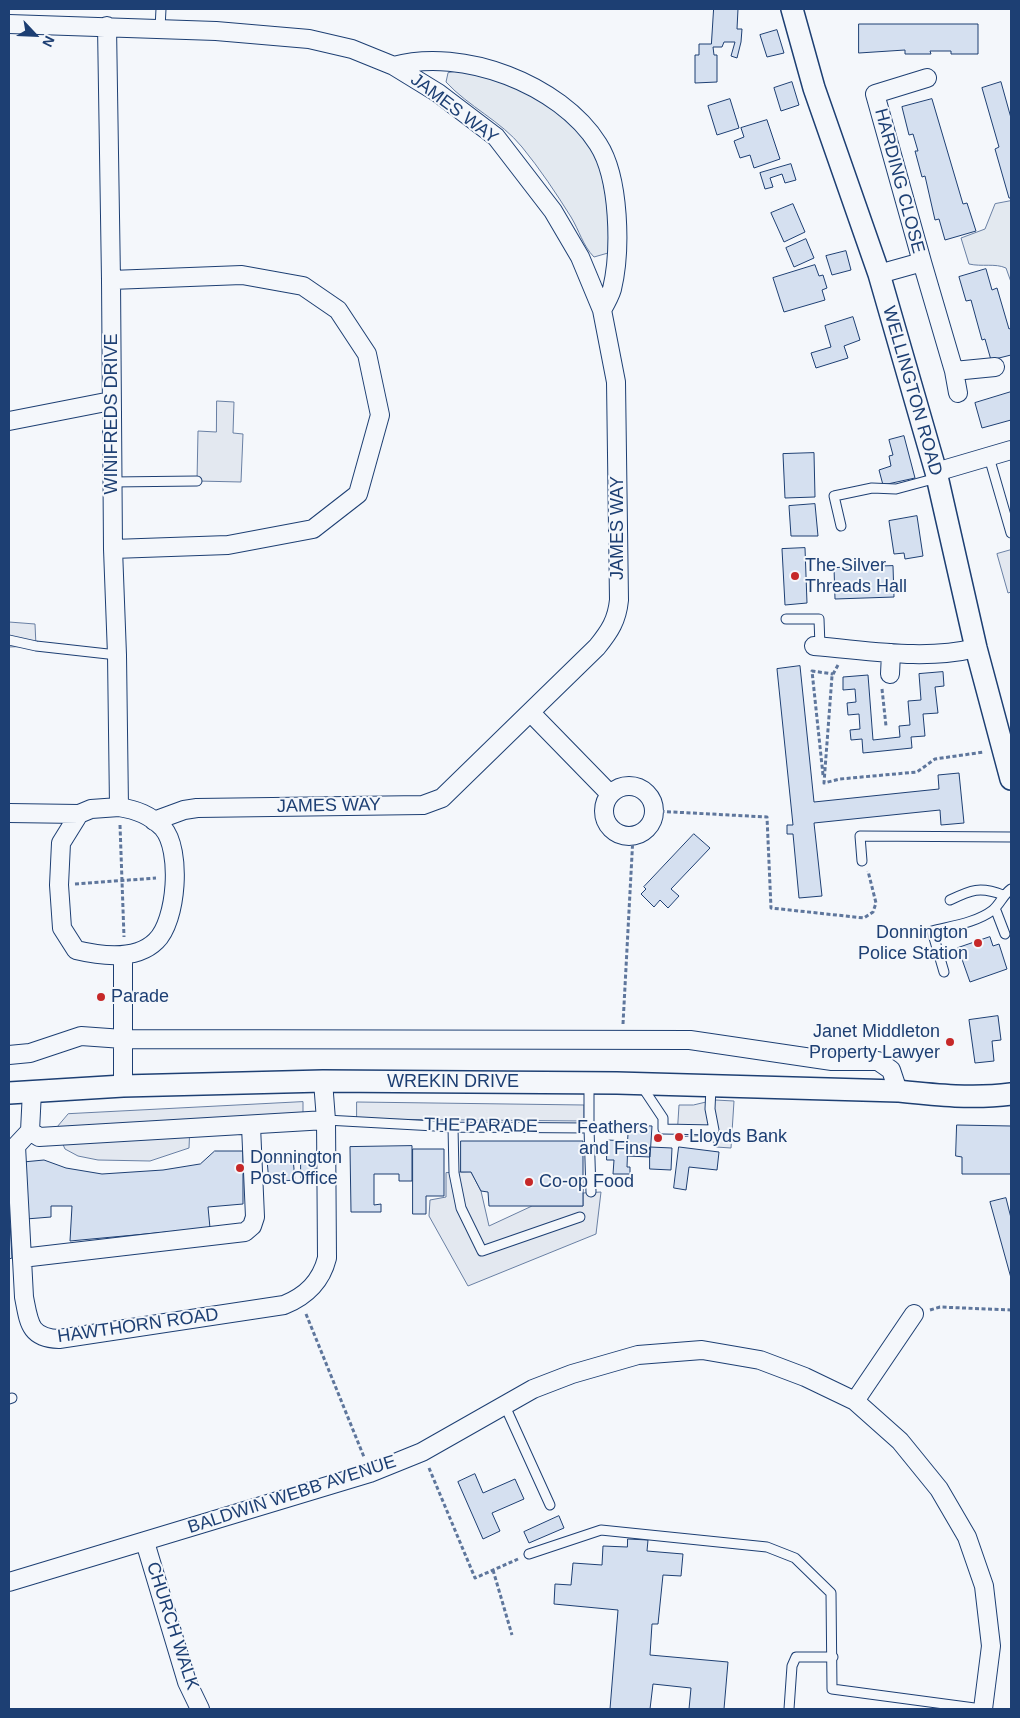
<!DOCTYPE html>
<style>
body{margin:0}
#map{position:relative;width:1020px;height:1718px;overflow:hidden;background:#f4f7fb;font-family:Arial,sans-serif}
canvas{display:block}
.frame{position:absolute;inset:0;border:10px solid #1d3f73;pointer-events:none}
.north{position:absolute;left:10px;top:10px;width:50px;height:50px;-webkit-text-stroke:4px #f4f7fb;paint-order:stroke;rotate:115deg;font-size:14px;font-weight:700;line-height:20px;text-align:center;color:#1d3f73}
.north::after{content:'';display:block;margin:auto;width:18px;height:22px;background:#1d3f73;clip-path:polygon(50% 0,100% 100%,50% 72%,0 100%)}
</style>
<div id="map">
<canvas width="1020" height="1718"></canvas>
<div class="frame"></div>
<div class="north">N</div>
</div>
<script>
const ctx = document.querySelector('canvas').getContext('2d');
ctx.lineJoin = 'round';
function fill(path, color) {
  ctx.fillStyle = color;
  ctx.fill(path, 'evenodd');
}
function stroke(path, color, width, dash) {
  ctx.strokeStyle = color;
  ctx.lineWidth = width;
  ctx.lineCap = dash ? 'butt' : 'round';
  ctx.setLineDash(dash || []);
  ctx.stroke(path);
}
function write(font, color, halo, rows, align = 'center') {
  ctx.font = font + ' Arial,sans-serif';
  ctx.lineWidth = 4;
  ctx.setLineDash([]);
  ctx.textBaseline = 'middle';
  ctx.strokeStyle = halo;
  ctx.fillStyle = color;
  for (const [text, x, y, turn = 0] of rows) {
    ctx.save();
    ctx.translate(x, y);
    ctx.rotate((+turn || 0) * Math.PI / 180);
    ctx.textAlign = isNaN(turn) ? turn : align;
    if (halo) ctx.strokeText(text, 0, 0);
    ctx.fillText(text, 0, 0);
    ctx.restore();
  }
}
const green = new Path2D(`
 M458 71C507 80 564 99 591 144 600 158 602 177 605 192 609 212 612 233 608 253L594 257C583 246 579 230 571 217 556 193 540 169 522 147 501 121 469 107 446 82L448 73Z
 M1011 201V282L1006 268C995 263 982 267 969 264L961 238 985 229 995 204Z`);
fill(green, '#e3e9f0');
stroke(green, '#687fa3', 1);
const parking = new Path2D(`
 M217 401 234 402 233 433 243 434 241 482 197 481 198 431 216 432Z
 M1011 550V592L1008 593 997 554Z
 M9 622 35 624 36 646 9 647Z
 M715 1100 734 1101 731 1148 716 1147 709 1135 677 1137 679 1105H693Z
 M303 1102V1117L190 1124 189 1148 150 1161 98 1160 78 1156 65 1149 57 1131V1127L68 1114Z
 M357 1102 584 1105V1121L357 1119Z
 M471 1172 481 1191 489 1226 532 1206H583V1193L601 1192 596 1234 468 1286 429 1216 430 1200 446 1197V1173Z`);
fill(parking, '#e3e8f0');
stroke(parking, '#687fa3', 1);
const building = new Path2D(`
 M714 9H738L737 29H742L741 42 737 58 731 56 735 42H724L722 47H713L714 55H717V82L695 83V55H699V44H711Z
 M859 24H978V54H951V51H930L931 54H905V50L859 53Z
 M777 30 784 53 767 57 760 35Z
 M792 82 799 105 781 111 774 88Z
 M1001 82 1011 118V198H1009L995 149 999 147 982 88Z
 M730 99 739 128 717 135 708 106Z
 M932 99 963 204 967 203 976 231 945 240 939 219 935 220 925 176 922 177 915 151H918L913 134 909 135 902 107Z
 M767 120 780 159 754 168 750 155 740 158 734 141 744 137 741 128Z
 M791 164 796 180 785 183 782 174 770 178 773 187 765 189 760 173Z
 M793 204 805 232 784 242 771 213Z
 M806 239 814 258 794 267 786 248Z
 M846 251 851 270 832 275 826 256Z
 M815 265 819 276 823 275 827 288 822 290 825 300 784 312 773 278Z
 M986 269 992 290 997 288 1009 329 1011 328V355L991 360 985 339 982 340 971 300 966 301 959 277Z
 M853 317 860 340 844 346 848 358 816 368 811 353 831 347 825 326Z
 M1011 392V420L982 428 975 403Z
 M904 436 915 478 883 485 879 470 891 466 889 456 893 455 889 440Z
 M814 453 815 497 785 498 783 454Z
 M815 504 818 536H791L789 506Z
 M917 516 923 556 905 559 904 553 894 554 889 521Z
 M805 548 807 603 785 605 782 549Z
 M893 566 894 597 835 599 834 568Z
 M800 666 814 802 939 789 938 775 959 773 964 823 941 825 940 810 814 823 822 896 799 898 793 834H787V825H793L777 669Z
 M943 672 944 686 935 687 938 713 923 714 925 736 911 737 912 748 863 753 862 739 851 740 850 730 860 729 859 714 848 715 847 703 856 702 855 689 843 690V677L868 675 873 740 900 737 899 726 910 725 908 701 921 700 919 674Z
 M694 834 710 848 671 889 679 896 668 908 660 900 654 907 641 894 646 889 644 887Z
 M990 937 993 946 999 944 1007 969 970 982 958 948Z
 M998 1016 1001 1040 992 1041 994 1061 975 1063 969 1020Z
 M629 1125 652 1126 650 1157 627 1156Z
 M957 1125 1011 1126V1174H962V1157L956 1156Z
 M607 1140 628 1141 627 1167H630V1174H613L614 1160H607Z
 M461 1141H583V1206H489L488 1192 481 1191 471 1172H461Z
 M412 1146V1181H399V1174H374V1205L381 1204V1212H351L350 1147Z
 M650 1147 672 1148 671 1170 650 1169Z
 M679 1147 719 1152 717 1170 689 1167 686 1190 674 1188Z
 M413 1149H444V1196H426V1214H413Z
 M215 1151H243V1204L208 1207 210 1228 70 1241 72 1206H51V1217L26 1219 23 1162 44 1160 66 1168 102 1174 163 1170 200 1164Z
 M301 1156H315V1178H301Z
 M293 1158 295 1180 269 1182 267 1160Z
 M1006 1198 1011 1218V1278L990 1202Z
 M9 1204 12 1258 9 1259Z
 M475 1474 483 1493 515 1479 524 1499 492 1513 500 1531 483 1539 458 1482Z
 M559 1516 564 1528 529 1543 524 1532Z
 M628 1539 648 1540 647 1551 683 1554 681 1576 663 1575 658 1624H652L650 1655 728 1662 724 1709H689L691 1688 653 1684 650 1709H610L618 1610 554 1604 555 1584 571 1585 573 1563 602 1565 603 1546 627 1547Z`);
fill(building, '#d5e0f0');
stroke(building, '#1d3f73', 1);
const service = new Path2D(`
 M160 28 161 9
 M989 457 1011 533
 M112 482 197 481
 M841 526 834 496 872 488 896 489 937 478
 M786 619H819L820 646
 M9 640 36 646 117 655
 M862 861 860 836 1011 837
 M950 900C971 890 980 886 1003 895
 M995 908 1005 934
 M944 972 932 931C951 926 976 923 993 910 1000 904 1003 895 1011 889
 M641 1085 663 1118V1129L714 1130 710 1109 711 1087
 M326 1120 453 1127 589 1128V1083
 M453 1127 454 1173 461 1208 482 1251 580 1217
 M589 1128 591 1192
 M9 1399 12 1398
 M505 1406 550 1505
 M529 1554 601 1530 767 1547 795 1558 831 1593 832 1689 982 1709
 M789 1709 792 1666 796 1657H833`);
const minor = new Path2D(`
 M9 24 216 31 309 39 352 49 394 66 438 93 496 137 553 211 580 257 602 310 616 382 619 600C617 620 610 631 597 647L442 798 423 805 197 808 184 810 154 821
 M107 26 111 280 113 549 117 655 119 807
 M394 66C462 47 560 84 598 144 620 178 621 251 612 289 610 296 606 303 602 310
 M922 262 954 371 958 393
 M879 274 922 262 875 94 927 78
 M111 280 242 275 303 286 338 310 367 354 380 415 358 494 313 529 228 545 113 549
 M954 371 995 367
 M9 421 111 401
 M936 472 1011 450
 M814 646C867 650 923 661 976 648
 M890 674 891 653
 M531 713 610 794
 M604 811a25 25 0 1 1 50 0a25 25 0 1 1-50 0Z
 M119 807C137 810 150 815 163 828 182 850 177 921 156 941 136 961 101 956 76 950L62 928 59 885 61 843 79 814 91 809Z
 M9 813 79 814
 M9 1055 30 1053 81 1036 123 1039 690 1040 832 1061H878L891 1070 898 1091
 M123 1086V955
 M32 1091 30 1131 16 1146 24 1297C29 1322 29 1338 59 1339L284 1305C306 1296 321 1282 327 1258L326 1120
 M30 1131 39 1137 326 1120 323 1081
 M22 1258 245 1232 252 1226 255 1217 251 1126
 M855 1401 914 1314
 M145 1542 187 1682 200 1709
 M9 1582 370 1473 422 1452 533 1389 572 1374 638 1355 702 1350 760 1360 805 1377 855 1401 900 1441 939 1489 967 1537 984 1586 991 1646 983 1709`);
const tertiary = new Path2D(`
 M792 9 814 88 879 274 936 472 976 648 1011 779
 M9 1093 123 1086 323 1081 617 1083 898 1091C936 1095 973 1099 1011 1094`);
stroke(service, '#1d3f73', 11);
stroke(minor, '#1d3f73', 20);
stroke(tertiary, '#1d3f73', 24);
stroke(new Path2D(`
 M838 665 832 676 824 783 840 779 917 772 935 759 984 752
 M882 689 886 726
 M823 775 812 671 833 674
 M654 811 767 817 771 908 864 918 873 912 876 903 868 871
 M120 825 124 937
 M75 884 156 878
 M623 1024 633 836
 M930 1310 940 1307 1011 1310
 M306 1314 364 1457
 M429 1468 475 1578 518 1559
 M493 1570 512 1635`), '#5e769c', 3, [4, 2.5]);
stroke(service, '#f4f7fb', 9);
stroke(minor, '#f4f7fb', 18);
stroke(tertiary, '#f4f7fb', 21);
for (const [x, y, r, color] of [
 [795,576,5,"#c62828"],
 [978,943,5,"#c62828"],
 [101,997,5,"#c62828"],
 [950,1042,5,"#c62828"],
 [679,1137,5,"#c62828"],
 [658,1138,5,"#c62828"],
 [240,1168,5,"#c62828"],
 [529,1182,5,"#c62828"]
]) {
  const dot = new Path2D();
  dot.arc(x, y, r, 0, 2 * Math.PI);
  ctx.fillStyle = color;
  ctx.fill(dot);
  stroke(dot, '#f4f7fb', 2);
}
write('18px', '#1d3f73', '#f4f7fb', [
 ["JAMES WAY",454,109,37],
 ["HARDING CLOSE",899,181,75],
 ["WELLINGTON ROAD",912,391,74],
 ["WINIFREDS DRIVE",112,414,-90],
 ["JAMES WAY",618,528,-90],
 ["JAMES WAY",329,806,-1],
 ["WREKIN DRIVE",453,1082],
 ["THE PARADE",481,1126,1],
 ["HAWTHORN ROAD",138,1326,-8],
 ["BALDWIN WEBB AVENUE",292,1495,-18],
 ["CHURCH WALK",172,1626,72]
]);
write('18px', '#1d3f73', '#f4f7fb', [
 ["The Silver",805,566],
 ["Threads Hall",805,587],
 ["Donnington",968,933,"right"],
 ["Police Station",968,954,"right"],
 ["Parade",111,997],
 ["Janet Middleton",940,1032,"right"],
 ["Property Lawyer",940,1053,"right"],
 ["Feathers",648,1128,"right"],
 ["and Fins",648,1149,"right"],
 ["Lloyds Bank",689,1137],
 ["Donnington",250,1158],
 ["Post Office",250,1179],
 ["Co-op Food",539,1182]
], 'left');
</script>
